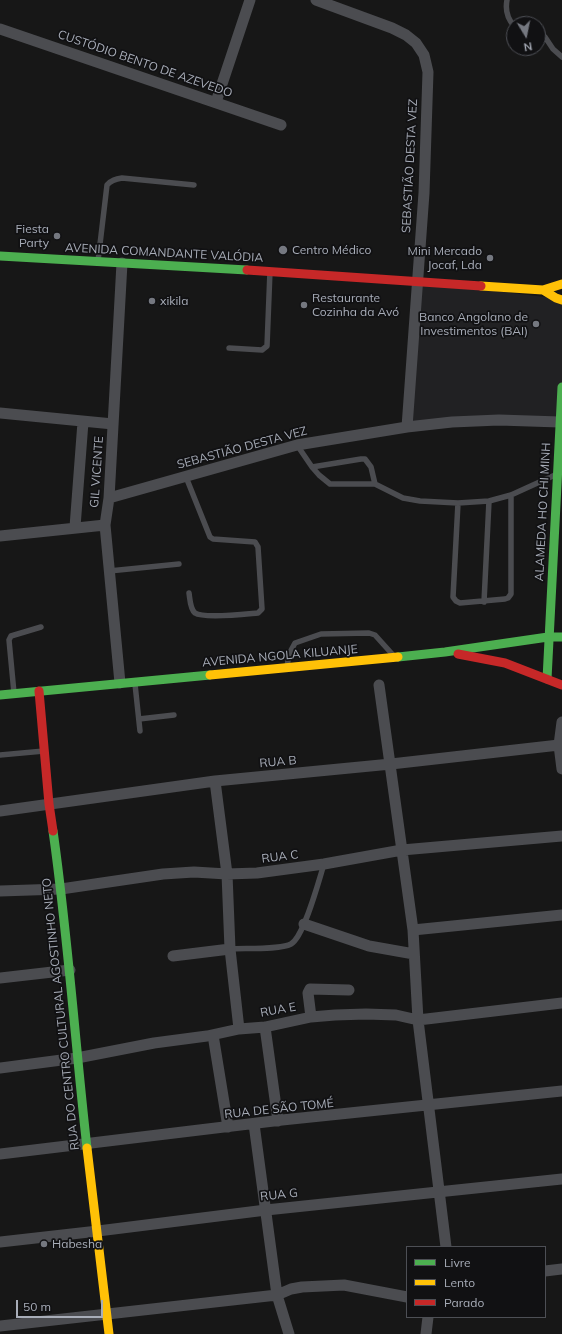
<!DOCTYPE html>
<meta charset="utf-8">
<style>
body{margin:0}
#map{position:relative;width:562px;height:1334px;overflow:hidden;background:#171717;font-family:Mulish,sans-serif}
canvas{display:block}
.legend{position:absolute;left:406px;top:1246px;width:140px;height:72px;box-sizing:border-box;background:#111113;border:1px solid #4d4f55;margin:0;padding:5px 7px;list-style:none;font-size:12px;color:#a8adb8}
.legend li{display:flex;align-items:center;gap:8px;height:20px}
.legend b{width:20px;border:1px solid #4d4f55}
.north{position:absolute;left:506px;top:16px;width:40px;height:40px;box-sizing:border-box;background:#111113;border:1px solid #4d4f55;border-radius:50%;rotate:170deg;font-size:11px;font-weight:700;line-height:16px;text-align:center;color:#a8adb8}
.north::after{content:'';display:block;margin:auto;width:14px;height:18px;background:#757880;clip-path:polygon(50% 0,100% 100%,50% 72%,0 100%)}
.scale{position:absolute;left:16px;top:1300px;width:87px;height:18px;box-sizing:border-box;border:2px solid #a8adb8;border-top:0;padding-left:5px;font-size:12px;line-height:14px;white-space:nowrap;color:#a8adb8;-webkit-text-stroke:3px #111113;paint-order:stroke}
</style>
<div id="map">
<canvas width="562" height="1334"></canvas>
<ul class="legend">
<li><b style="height:5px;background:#4caf50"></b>Livre</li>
<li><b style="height:5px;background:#ffc107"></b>Lento</li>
<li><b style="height:5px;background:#c62828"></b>Parado</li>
</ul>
<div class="north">N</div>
<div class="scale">50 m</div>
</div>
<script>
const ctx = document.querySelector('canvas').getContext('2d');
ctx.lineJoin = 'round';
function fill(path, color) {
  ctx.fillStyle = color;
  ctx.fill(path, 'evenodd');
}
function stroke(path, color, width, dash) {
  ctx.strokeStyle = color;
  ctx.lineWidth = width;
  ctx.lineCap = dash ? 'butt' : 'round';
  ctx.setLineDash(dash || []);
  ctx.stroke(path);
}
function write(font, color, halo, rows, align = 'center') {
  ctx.font = font + ' Mulish,sans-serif';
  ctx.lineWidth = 3.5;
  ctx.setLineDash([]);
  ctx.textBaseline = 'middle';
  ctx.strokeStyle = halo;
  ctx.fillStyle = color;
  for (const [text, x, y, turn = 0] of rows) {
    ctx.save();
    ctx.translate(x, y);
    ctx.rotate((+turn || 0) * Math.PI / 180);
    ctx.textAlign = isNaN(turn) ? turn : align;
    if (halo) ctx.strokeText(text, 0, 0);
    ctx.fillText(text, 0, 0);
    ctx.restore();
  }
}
fill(new Path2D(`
 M418 282 562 299V384L560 422 407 427Z`), '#212123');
stroke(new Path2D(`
 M507 0C505 10 507 18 514 26
 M538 35 545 37 553 49 562 57
 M98 261 107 185C111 180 116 179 122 178L194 185
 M229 348 262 350 267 346 270 271
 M297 445 312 467 319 475 330 484H375L403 498 420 501 458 503 489 501 511 495 555 475
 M312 467 361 459H365L371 467 375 484
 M186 477 210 537 213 539 255 542 258 547 262 609 258 613C246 614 204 619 195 613 190 609 190 599 189 593
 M458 503 453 597 456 601 460 603 505 599 508 598 511 594V495
 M109 571 179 564
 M484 602 489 501
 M287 667 289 654 295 643 321 634 369 633 375 635 393 655
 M135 684 140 731
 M14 693 9 640 11 636 41 627
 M139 719 174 715
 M0 755 44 751
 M230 949C244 948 280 950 291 944 304 937 319 880 324 864`), '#4b4c50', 5.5);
stroke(new Path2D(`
 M316 0 392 28 406 35 416 43 424 55 428 72 424 193 407 427
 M0 29 281 125
 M216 102 250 0
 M0 413 113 424
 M109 498 297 445 407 427 452 422 499 420 560 422
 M75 527 83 422
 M0 536 105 525
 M120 683 105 525 109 498 122 263
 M379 685 413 930 418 1020 446 1247
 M562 722 559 745 562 769
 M215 781 227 874 230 949 239 1029
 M0 811 215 781 391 764 559 745
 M0 891 61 889 163 874 194 872 227 874 257 873 324 864 402 850 562 836
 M304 924 369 946 414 954
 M413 930 562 915
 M173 956 230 949
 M0 978 70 970
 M311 1017 308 993 310 989 349 990
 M265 1027 278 1121
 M213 1035 228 1127
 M0 1068 77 1058 154 1043 207 1036 239 1029 265 1027 311 1017 335 1015 366 1014 396 1015 418 1020 562 1003
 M254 1124 277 1295 289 1334
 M0 1154 282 1120 562 1091
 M0 1242 98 1231 266 1210 562 1179
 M545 1271 562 1269
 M0 1326 277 1295 291 1289 302 1287 344 1285 407 1297
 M426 1334 428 1317`), '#4b4c50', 11);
stroke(new Path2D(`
 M0 256 247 270
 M398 657 445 652 548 637H562
 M547 679 562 387
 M0 695 210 675
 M53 831C68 936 75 1042 87 1148`), '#4caf50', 9);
stroke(new Path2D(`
 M481 286 543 290 562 284
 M543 290 556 298 562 300
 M210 675 398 657
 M87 1148 109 1334`), '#ffc107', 9);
stroke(new Path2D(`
 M247 270 481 286
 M458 654 505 663 562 685
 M39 691 49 804 53 831`), '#c62828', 9);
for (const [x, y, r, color] of [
 [57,236,4,"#757880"],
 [283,250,5,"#757880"],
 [490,258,4,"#757880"],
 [152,301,4,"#757880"],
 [304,305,4,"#757880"],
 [536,324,4,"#757880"],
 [44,1244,4,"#757880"]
]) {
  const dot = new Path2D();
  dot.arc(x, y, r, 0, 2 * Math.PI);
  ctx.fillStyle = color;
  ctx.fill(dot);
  stroke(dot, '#111113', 1.5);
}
write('12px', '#a8adb8', '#111113', [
 ["CUSTÓDIO BENTO DE AZEVEDO",145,64,19],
 ["SEBASTIÃO DESTA VEZ",410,166,-87],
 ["AVENIDA COMANDANTE VALÓDIA",164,253,3],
 ["SEBASTIÃO DESTA VEZ",242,448,-15],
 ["GIL VICENTE",97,472,-86],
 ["ALAMEDA HO CHI MINH",543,512,-87],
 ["AVENIDA NGOLA KILUANJE",280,656,-5],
 ["RUA B",278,762,-5],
 ["RUA C",280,857,-7],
 ["RUA E",278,1010,-10],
 ["RUA DO CENTRO CULTURAL AGOSTINHO NETO",61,1014,-96],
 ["RUA DE SÃO TOMÉ",279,1109,-6],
 ["RUA G",279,1195,-6]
]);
write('12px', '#a8adb8', '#111113', [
 ["Fiesta",49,229,"right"],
 ["Party",49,243,"right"],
 ["Centro Médico",292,250],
 ["Mini Mercado",482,251,"right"],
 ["Jocaf, Lda",482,265,"right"],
 ["Restaurante",312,298],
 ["Cozinha da Avó",312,312],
 ["xikila",160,301],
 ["Banco Angolano de",528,317,"right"],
 ["Investimentos (BAI)",528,331,"right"],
 ["Habesha",52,1244]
], 'left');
</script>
